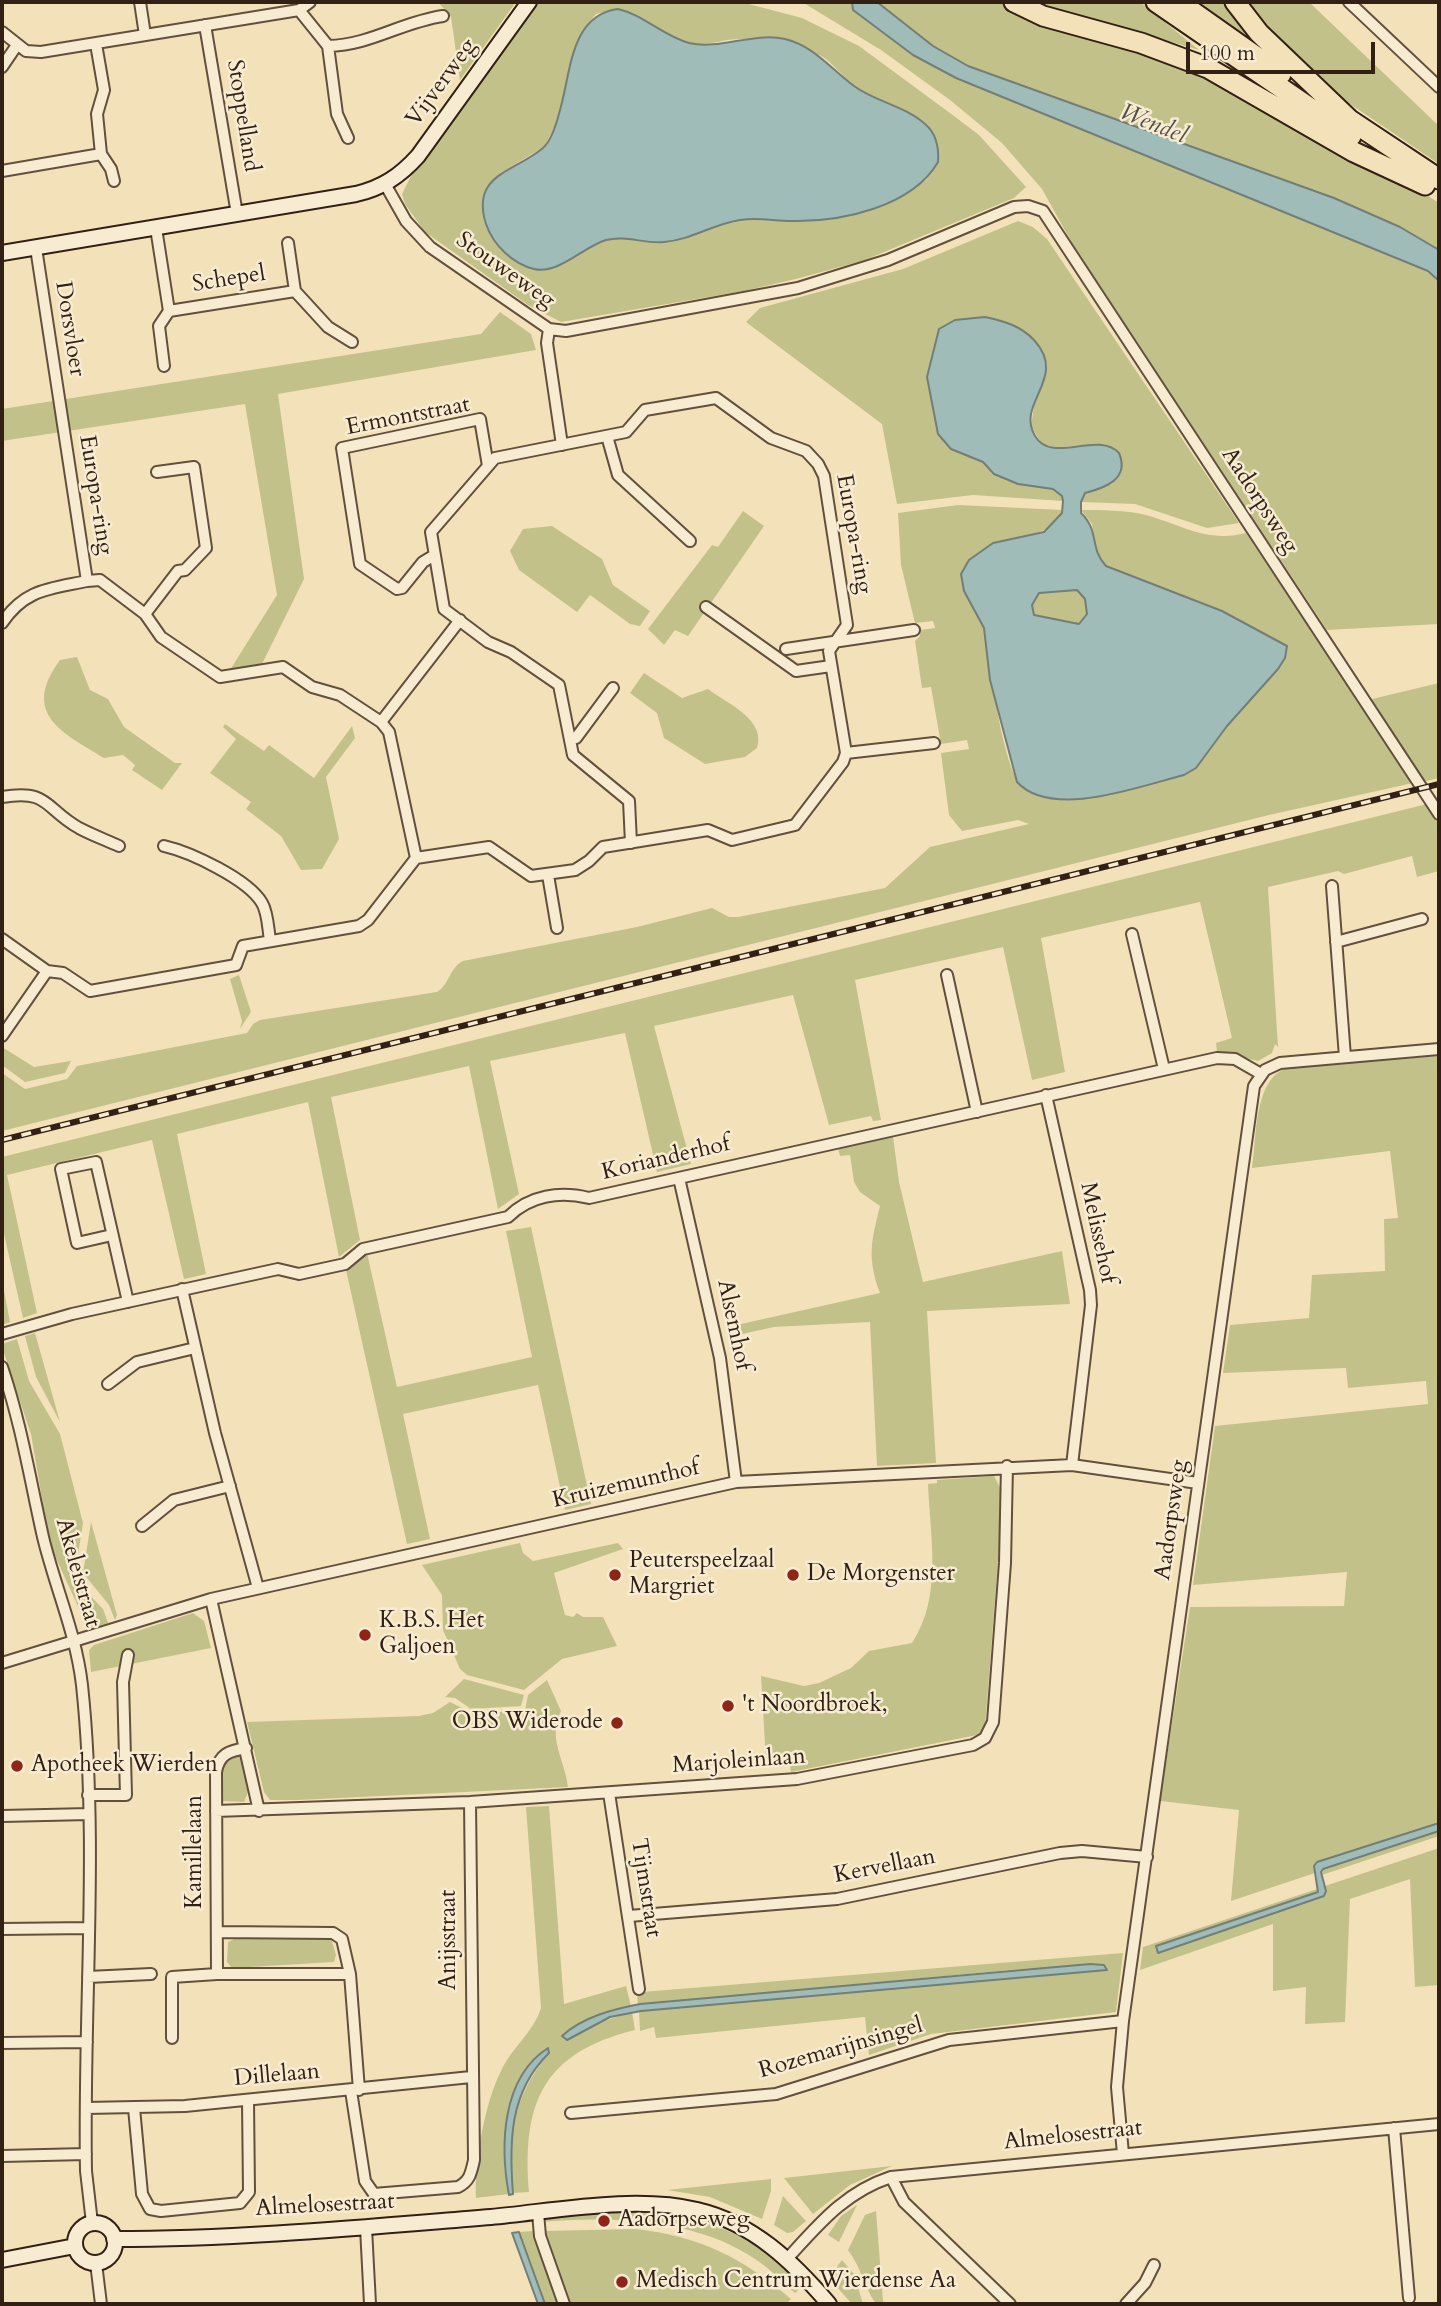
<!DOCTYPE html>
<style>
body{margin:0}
#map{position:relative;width:1441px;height:2306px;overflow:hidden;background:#f3e2b9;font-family:Cardo,serif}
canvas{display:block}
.frame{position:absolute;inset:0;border:4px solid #322014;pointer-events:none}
.scale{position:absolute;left:1186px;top:42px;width:189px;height:32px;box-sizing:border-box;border:4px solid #322014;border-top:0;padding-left:9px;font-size:21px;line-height:24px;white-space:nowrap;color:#322014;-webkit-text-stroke:5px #f7ecd2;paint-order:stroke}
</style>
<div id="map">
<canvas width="1441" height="2306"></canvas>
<div class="frame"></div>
<div class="scale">100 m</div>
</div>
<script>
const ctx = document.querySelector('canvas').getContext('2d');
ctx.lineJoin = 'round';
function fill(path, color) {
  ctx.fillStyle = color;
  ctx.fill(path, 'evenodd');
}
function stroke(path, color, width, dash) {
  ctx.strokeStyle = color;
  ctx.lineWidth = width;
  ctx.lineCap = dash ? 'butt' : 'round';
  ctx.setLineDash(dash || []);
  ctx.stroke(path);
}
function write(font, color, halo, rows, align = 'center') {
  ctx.font = font + ' Cardo,serif';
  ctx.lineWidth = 5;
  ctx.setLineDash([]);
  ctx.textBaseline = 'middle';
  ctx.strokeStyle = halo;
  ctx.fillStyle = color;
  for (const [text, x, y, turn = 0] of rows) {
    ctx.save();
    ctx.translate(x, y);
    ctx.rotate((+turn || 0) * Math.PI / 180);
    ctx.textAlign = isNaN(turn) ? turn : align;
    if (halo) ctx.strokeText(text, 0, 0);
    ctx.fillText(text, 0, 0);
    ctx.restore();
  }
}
fill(new Path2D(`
 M438 2H516L460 80 451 17Z
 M534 2H741L802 18 859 46 954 116 979 135 1026 187 1014 198 865 260 800 278 744 291 561 322 528 305 425 232 405 204 402 194 414 170ZM618 9C644 15 663 37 690 43 708 47 725 38 743 39 761 40 800 47 817 54 832 60 843 79 858 88 891 109 967 129 926 180L792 221 754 218 608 240 591 246 551 269 500 173 544 147 555 126 582 31 596 14Z
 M802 2H852L853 10 913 55 956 78 1428 271 1439 281V624L1327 630 1073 245 1042 189 1002 143 950 100 881 50Z
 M877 2H1000L1170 56 1375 162 1439 203V250L1400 227 968 66 933 46Z
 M1034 2H1140L1199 50Z
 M1193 2H1229L1282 64Z
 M1241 2H1309L1439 126V164L1316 81Z
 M1018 221 1033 227 1047 239 1239 523 1207 528 1135 504 1081 502 1085 493 1112 484 1122 467 1083 445 1051 448 1041 443 1031 426 1034 406 985 317 955 320 939 329 927 377 938 434 951 449 983 462 994 474 1053 489 1062 496 1063 501 973 495 897 504 882 424 746 322 760 308 903 269Z
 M500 312 531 334 536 350 278 394 304 579 262 664 230 670 277 595 245 404 2 441V409L481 334Z
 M958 505 1063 510C1047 547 1004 527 976 557 976 574 972 595 976 611 978 618 983 624 984 631 990 664 1002 765 1022 788L1088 798 1184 775 1196 768 1227 726 1278 669 1287 647 1222 611 1106 566 1095 550 1092 524 1081 510C1102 510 1125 510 1146 515 1182 525 1207 543 1246 533L1413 783 1269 815 2 1131V1073L25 1089 67 1079 77 1066 247 1033 253 1024 260 1020 437 992C449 985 450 967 463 961L637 927 712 908 729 917H738L885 888 930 847 1029 824 1018 820 962 831 949 815 941 753 969 749 967 740 941 744 931 687 922 688 915 641 920 636V630L935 628 933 621 915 623 901 565 898 513Z
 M743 511 764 526 688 636 675 630 664 645 648 629 712 545 718 547Z
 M552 526 602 559 613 585 650 611 640 626 630 624 590 595 577 612 519 570 510 551 523 529Z
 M1077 590 1085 599 1087 614 1079 624 1034 615 1032 605 1039 593Z
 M77 657 90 690 108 699 124 727 175 763H182L162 790 132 770 135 765 123 755 104 758C63 733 20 714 60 660Z
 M644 673 682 698 708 689 712 692C731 705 766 721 757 748L745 757 705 764 664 738 657 713 630 693Z
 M1439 683V778L1423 782 1372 699Z
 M225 724 264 751 269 745 314 778 352 726 355 738 326 777 339 839 322 869 301 870 281 836 246 809 251 802 210 773 236 739 223 727Z
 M1427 804 1439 825V871L1417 877 1412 856 1344 874 1338 871 1268 887 1278 1047 1275 1044 1272 1053 1258 1061 1217 1051 1216 1043 1232 1038 1200 902 1041 938 1065 1072 1032 1080 1003 947 855 980 881 1120 873 1121 871 1116 829 1125 793 995 654 1026 691 1164 657 1172 625 1033 490 1061 519 1194 498 1209 469 1066 331 1097 360 1240 339 1257 308 1102 177 1134 206 1274 184 1279 152 1140 7 1175 37 1313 23 1318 2 1225V1157Z
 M239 975 251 1012 240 1029 242 1021 230 979Z
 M2 1047 34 1067 71 1061 65 1073 25 1082 2 1065Z
 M1439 1056V1823L1318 1862 1315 1873 1231 1901 1239 1810 1160 1801 1190 1607 1344 1606 1347 1572 1193 1585 1215 1426 1428 1404 1426 1381 1348 1388 1346 1368 1223 1373 1230 1325 1309 1318 1312 1275 1385 1271 1384 1219 1398 1218 1390 1151 1252 1168C1257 1138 1253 1076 1290 1067Z
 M893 1136 899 1182 923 1282 1062 1251 1070 1304 927 1311 936 1463 877 1466 870 1322 774 1327 733 1336 732 1326 880 1293C867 1258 871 1242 880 1206L860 1192 854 1182 850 1155 840 1156 838 1148Z
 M531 1227 591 1504 565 1510 538 1385 403 1414 430 1539 407 1544 346 1270 361 1254 367 1253 397 1387 532 1357 506 1231Z
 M2 1280 10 1322 2 1325Z
 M35 1333 60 1422 36 1377 25 1336Z
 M17 1339 29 1381 60 1434 83 1523 75 1574 80 1585 103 1609 108 1623 95 1627 87 1626 50 1545 31 1434 2 1347V1344Z
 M994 1476 1003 1493 1002 1510 985 1728 982 1734 791 1772 789 1760 766 1761 761 1676 804 1686 819 1683 851 1668 869 1651 912 1643C943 1596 930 1537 928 1484L937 1483V1480Z
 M91 1522 117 1615 115 1620 109 1605 83 1573Z
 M520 1543 523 1553 533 1561 618 1543 623 1549 554 1573 565 1615 573 1617 577 1613 583 1617H603L617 1646 562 1659 524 1690 467 1675 460 1669 443 1630 442 1595 422 1565Z
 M193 1613 204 1621 211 1648 91 1672 89 1650 94 1645Z
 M464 1679 524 1695 521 1706 471 1709 455 1698 445 1697Z
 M547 1680 561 1711C547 1738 565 1760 568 1787L298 1800H270L264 1792 247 1722 419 1716 433 1713 450 1702 472 1713 525 1711 528 1695Z
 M241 1752 248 1792 244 1802 222 1801C221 1775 215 1765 241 1752Z
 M549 1806 564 2004 626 1986 631 2006 614 2010 563 2034 567 2040 591 2025 632 2012 635 2030C543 2053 522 2102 529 2192L513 2193C509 2132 511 2101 550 2051L545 2049C508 2090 496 2140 509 2194L476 2198C474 2163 485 2102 501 2071 512 2047 533 2033 541 2008L526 1807Z
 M1439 1831V1836L1322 1875 1323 1869Z
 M1439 1848V1985L1415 1987 1410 1879 1350 1899 1345 2022 1305 2024 1306 1987 1273 1991V1924L1140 1970 1143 1947 1320 1888 1318 1892 1156 1946 1158 1953 1323 1896 1325 1886Z
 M324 1936 331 1938 336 1955 334 1962 232 1968 227 1962 228 1942 236 1938Z
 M1123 1953 1116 2012 931 2034 869 2055 865 2017 656 2038 654 2027 640 2031 639 2011 1107 1970 1104 1965 1010 1970 638 2005 637 1993 642 1992Z
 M892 2166 850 2185 813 2214 784 2178Z
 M771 2179V2191L762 2219 710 2197 667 2190Z
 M783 2196 806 2221 793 2232 787 2233 774 2225Z
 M857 2205 839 2242 828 2235 841 2216Z
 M876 2211 883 2301 885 2304H876C864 2287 861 2267 848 2250L865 2215Z
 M617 2212C694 2211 750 2228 801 2287L795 2293C783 2282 771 2270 758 2261 697 2218 612 2216 540 2222L549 2217Z
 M635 2229C700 2236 741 2257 791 2299L786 2304H570L543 2231Z
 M533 2231 559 2304H545L519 2232Z
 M842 2260 854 2274 863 2304H852L829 2278Z`), '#c3c18a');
const water = new Path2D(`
 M852 2H877L933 46 968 66 1334 198 1400 227 1439 250V281L1428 271 956 78 913 55 853 10Z
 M618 9C644 15 663 36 689 43 720 50 753 32 785 39 814 46 831 69 854 86 876 102 905 106 925 124 937 134 939 148 938 162 912 207 841 222 792 221 774 221 758 217 740 220 713 224 691 240 664 242 644 244 626 235 606 240 583 247 558 275 534 269 513 264 493 245 486 224 470 174 515 172 543 148 552 140 557 122 560 110 571 73 570 15 618 9Z
 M985 317C1004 321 1021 326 1034 340 1069 378 1015 403 1035 436 1052 465 1097 430 1119 453 1130 479 1105 488 1085 493L1081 502V513C1100 531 1089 548 1106 566L1222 611 1287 646 1285 658 1278 669 1227 726 1196 768 1184 775C1140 786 1052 820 1017 782L990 680 984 628 964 591 961 574 969 560 993 543 1044 532 1062 513 1063 501 1062 496 1053 489 1018 484 994 474 983 462 951 449 938 434 927 377 939 329 955 320ZM1077 590 1085 599 1087 614 1079 624 1034 615 1032 605 1039 593Z
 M1439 1823V1831L1323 1869 1321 1872 1326 1891 1324 1896 1158 1953 1156 1946 1318 1892 1314 1866 1317 1862Z
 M1090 1964 1104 1965 1107 1970 641 2011 610 2017 567 2040 562 2036C582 2017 614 2009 640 2004Z
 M548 2048 549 2053C509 2092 509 2143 513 2194L509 2195C500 2147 501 2078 548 2048Z
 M519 2232 545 2304H538L512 2233Z`);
fill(water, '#9fbcb9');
stroke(water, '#737e77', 2);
const street = new Path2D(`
 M140 2 145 35
 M1349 2 1439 87
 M299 10 328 46 337 114 348 138
 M205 25 237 214
 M2 32 26 51 41 52 299 10 310 2
 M328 46C371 45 401 22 443 16
 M2 67 17 45
 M101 154 111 169 114 181
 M2 171 101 154 97 114 104 90 96 44
 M385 184 406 221 430 247 549 329 566 331 798 288 888 260 1014 207 1028 206 1043 211 1439 814
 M156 228 169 311 159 326 164 366
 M288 243 295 291
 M169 311 295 291 328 327 352 342
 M549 329 547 343 562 445
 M607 436 618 475 690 541
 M433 556 423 562 402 588 397 589 360 564 342 448 480 419 488 466
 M87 581 100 580 145 614 161 637 220 677 283 667 312 687 340 695 381 722
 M706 607 796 671 831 666
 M145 614 178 571 185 570 206 548 194 467 157 472
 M2 623C25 589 49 589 87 581L36 248
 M786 649 914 630
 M570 739 576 738 613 688
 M846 753 934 743
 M2 797C49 789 44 808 79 828 92 835 106 840 119 846
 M164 846C190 852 248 879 262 903 268 913 268 929 270 940
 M416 858 389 732 381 722 460 620
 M548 875 557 928
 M1332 886 1345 1057
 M1132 934 1164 1069
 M2 939 47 971 63 973 90 991 236 965 243 946 359 926 368 920 416 858 489 847 531 876 575 870 589 861 603 847 708 830 732 840 795 825 843 762 846 753 829 651 847 625 824 476 818 464 806 451 771 438 716 398 645 410 626 432 495 458 431 532 444 609 488 642 511 652 559 685 573 755 629 801 631 843
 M1336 942 1422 919
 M947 975 977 1112
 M2 1036 47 971
 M1046 1095 1090 1290 1091 1305 1072 1465
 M679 1178 720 1358 736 1482
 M112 1235 77 1243 61 1169 96 1162 128 1302
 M182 1289 215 1433 258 1588
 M2 1334 72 1314 278 1269 299 1274 345 1264 363 1249 508 1217C530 1195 560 1191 589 1198L1217 1058 1235 1059 1261 1074
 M2 1367C21 1423 30 1479 43 1537 55 1587 76 1633 82 1685 99 1846 83 2009 86 2171L92 2223
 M108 1384 137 1362 195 1348
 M142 1526 174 1500 230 1486
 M211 1599 259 1811
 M2 1663 211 1599 736 1482 1072 1465 1198 1483
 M246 1748C229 1751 219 1754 216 1772L217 1974H350
 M609 1793 639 1989
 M88 1795H126L123 1682 128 1655
 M216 1811 470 1802 797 1779 973 1745 985 1738 993 1722 1005 1563 1007 1466
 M2 1816 89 1814
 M629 1916 837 1899 1060 1853 1082 1851 1147 1857
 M2 1929 89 1928
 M217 1932 333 1933 342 1939 350 1974 359 2090
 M88 1977 151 1974
 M172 2038V1977L217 1974
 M2 2043 87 2042
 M351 2091 365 2181 374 2194 458 2187C470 2181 471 2173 474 2160L470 1802
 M86 2108 185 2106 471 2077
 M134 2108 142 2194 150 2209 161 2211 240 2203 249 2192 248 2100
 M571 2113 776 2094 949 2040 1123 2021
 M1394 2128 1409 2298
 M1123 2154 1117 2087 1123 2021 1254 1086 1265 1070 1280 1063 1439 1049
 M2 2156 86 2154
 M891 2177 904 2202 1010 2304
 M538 2213 540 2236 564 2304
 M366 2228 370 2304
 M787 2259C819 2224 845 2192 891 2177L1439 2124
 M96 2263 101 2304
 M1126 2304 1145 2283 1154 2265`);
const secondary = new Path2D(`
 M2 253 356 194C382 188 400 176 418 156L529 2
 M75 2243a20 20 0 1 1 40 0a20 20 0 1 1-40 0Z
 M114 2239C240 2239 366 2227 491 2217 555 2211 635 2195 697 2210 753 2223 793 2262 829 2304
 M2 2260 75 2246`);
const highway = new Path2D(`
 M1014 2 1043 16 1141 43 1208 68 1354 152 1425 185
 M1156 2 1351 136
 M1179 2 1281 74
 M1235 2 1259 33 1349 119
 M1341 114 1439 179`);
stroke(street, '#62503d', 14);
stroke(secondary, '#322014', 18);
stroke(highway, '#322014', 23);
stroke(street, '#f7ecd2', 10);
stroke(secondary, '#f7ecd2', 14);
stroke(highway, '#f3e2b9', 19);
const rail = new Path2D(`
 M2 1140 1439 784`);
stroke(rail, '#322014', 6);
stroke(rail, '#f7ecd2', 3.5, [10]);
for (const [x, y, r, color] of [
 [615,1575,7,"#8f2418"],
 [793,1575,7,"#8f2418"],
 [365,1635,7,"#8f2418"],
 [728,1706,7,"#8f2418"],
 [617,1723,7,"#8f2418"],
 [17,1766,7,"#8f2418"],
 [604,2221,7,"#8f2418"],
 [622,2282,7,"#8f2418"]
]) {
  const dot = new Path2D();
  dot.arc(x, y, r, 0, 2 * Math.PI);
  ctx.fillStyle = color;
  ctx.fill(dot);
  stroke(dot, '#f7ecd2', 2.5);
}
write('23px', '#322014', '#f7ecd2', [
 ["Vijverweg",442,83,-54],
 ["Stoppelland",242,116,81],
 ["Stouweweg",505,271,35],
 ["Schepel",229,280,-9],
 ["Dorsvloer",69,329,81],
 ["Ermontstraat",408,417,-11],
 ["Europa-ring",95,495,81],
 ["Aadorpsweg",1259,501,57],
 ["Europa-ring",853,534,80],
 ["Korianderhof",666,1159,-13],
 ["Melissehof",1097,1233,78],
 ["Alsemhof",733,1325,78],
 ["Kruizemunthof",626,1485,-13],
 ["Aadorpsweg",1172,1520,-82],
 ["Akeleistraat",77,1573,74],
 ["Marjoleinlaan",739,1762,-4],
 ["Kamillelaan",196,1852,-90],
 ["Kervellaan",885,1867,-11],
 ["Tijmstraat",645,1888,81],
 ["Anijsstraat",450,1940,-90],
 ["Rozemarijnsingel",841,2049,-16],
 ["Dillelaan",277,2076,-5],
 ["Almelosestraat",1073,2136,-6],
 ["Almelosestraat",325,2206,-3]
]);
write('23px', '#322014', '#f7ecd2', [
 ["Peuterspeelzaal",629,1562],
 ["Margriet",629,1588],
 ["De Morgenster",807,1575],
 ["K.B.S. Het",379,1622],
 ["Galjoen",379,1648],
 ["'t Noordbroek,",742,1706],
 ["OBS Widerode",603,1723,"right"],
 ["Apotheek Wierden",31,1766],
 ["Aadorpseweg",618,2221],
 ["Medisch Centrum Wierdense Aa",636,2282]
], 'left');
write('italic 24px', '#534f46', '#f7ecd2', [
 ["Wendel",1153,125,22]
]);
</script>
